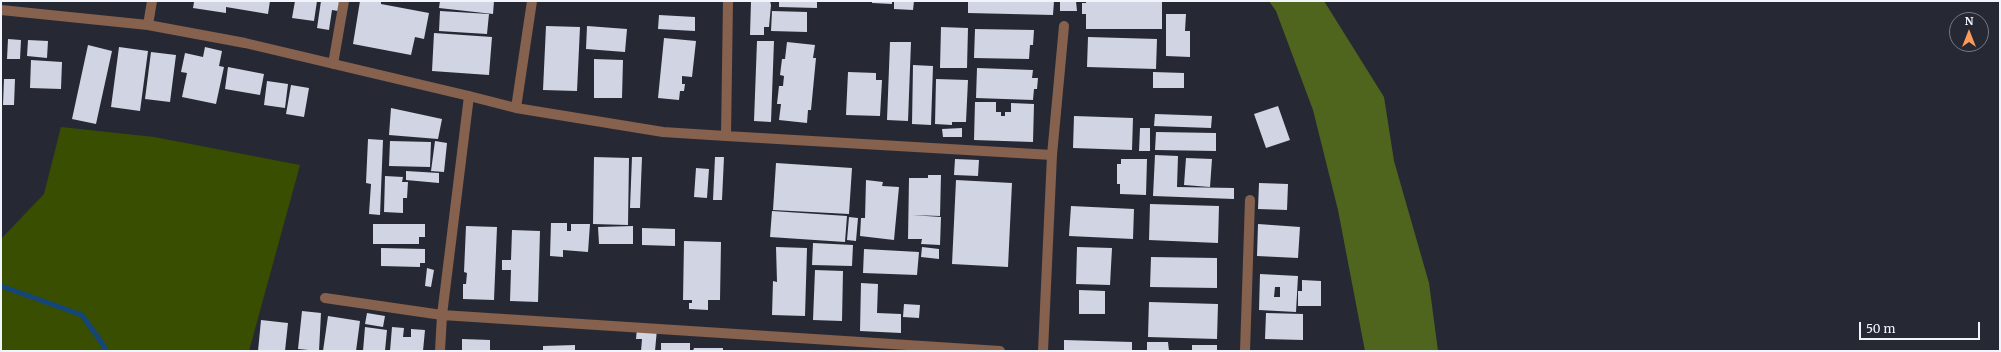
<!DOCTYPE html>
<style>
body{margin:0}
#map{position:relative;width:2001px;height:352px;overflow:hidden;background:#262934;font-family:Merriweather,serif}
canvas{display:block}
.frame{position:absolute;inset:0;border:2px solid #f1f4fb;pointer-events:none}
.north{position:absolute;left:1949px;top:12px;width:40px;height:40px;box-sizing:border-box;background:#262934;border:1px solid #777a84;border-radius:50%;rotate:0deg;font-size:11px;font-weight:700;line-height:16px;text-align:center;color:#f1f4fb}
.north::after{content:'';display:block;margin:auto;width:14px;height:18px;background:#fe9b59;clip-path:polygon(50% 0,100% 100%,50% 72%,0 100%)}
.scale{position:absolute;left:1859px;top:322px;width:121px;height:18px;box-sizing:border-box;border:2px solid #f1f4fb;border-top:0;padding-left:5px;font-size:12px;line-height:14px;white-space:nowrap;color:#f1f4fb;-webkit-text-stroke:3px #262934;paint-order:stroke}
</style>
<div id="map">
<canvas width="2001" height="352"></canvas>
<div class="frame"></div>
<div class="north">N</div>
<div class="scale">50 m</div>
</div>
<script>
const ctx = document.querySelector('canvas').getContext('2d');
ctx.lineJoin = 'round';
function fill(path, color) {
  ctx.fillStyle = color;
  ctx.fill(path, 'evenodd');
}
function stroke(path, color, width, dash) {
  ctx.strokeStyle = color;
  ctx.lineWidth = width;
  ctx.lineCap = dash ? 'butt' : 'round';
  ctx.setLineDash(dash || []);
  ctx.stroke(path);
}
fill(new Path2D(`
 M61 127 154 137 300 165 249 351H1V239L44 194Z`), '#394e00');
fill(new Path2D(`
 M1269 1H1324L1384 97 1394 161 1429 283 1438 351H1365L1338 210 1313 110 1276 11Z`), '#4f651e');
stroke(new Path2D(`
 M1 286 82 315 104 346 105 351`), '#154679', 5);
fill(new Path2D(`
 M191 1H270L268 14 226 7V13L193 8 194 2Z
 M295 1H317L314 21 292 18Z
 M321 1H340L338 11 332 10 329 30 317 28Z
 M360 1H374L381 2V4L429 13 424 39 415 37 411 55 353 44Z
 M440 1H494L493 14 439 8Z
 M751 1H770L771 5 769 27H764V35H750Z
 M779 1H817V8L779 7Z
 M872 1H892V4L872 3Z
 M894 1H914L913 10 894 9Z
 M968 1H1054L1053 15 968 13Z
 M1060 1H1076L1077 11H1060Z
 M1086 1H1162V29H1086V14H1082V3H1086Z
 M440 11 489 14 487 34 439 31Z
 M772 11 807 12V32L771 31Z
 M1166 14H1186L1185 31H1190V57L1166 56Z
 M659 15 695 17V31L658 29Z
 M546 26 580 27 577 91 543 90Z
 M587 26 627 29 625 52 586 49Z
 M941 27 968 28 967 68H940Z
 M975 29 1034 30 1033 45H1030L1029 59 974 58Z
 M434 33 492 37 489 75 432 71Z
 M1088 37 1157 39 1156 69 1087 67Z
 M664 38 696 41 692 77 682 76V84H685L684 91H680L679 100 658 98Z
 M8 39 21 40 20 59H7Z
 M28 40 48 41 47 58 27 56Z
 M757 41H774L771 122 754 121Z
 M787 42 815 45 813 58H816L811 110H808L807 123 779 120 781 104H777L779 86H783L784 76 780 75 782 59H785Z
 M890 42H911L908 121 887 120Z
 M88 45 112 51 96 124 72 119Z
 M119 47 148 51 140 111 111 107Z
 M205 47 222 51 219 66 224 67 216 104 182 97 187 73 181 72 185 53 203 57Z
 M151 52 176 55 170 102 145 99Z
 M594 59 623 60 622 98H594Z
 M31 60 62 62 61 89 30 88Z
 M913 65 933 66 931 125 912 124Z
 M228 67 264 74 260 95 225 89Z
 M977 68 1033 70 1032 78H1038L1037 89H1034L1033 100 976 98Z
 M848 72 876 73V80H882L880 116 846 115Z
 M1153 72 1184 73V88H1153Z
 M4 79H15L14 105H3Z
 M936 79 968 80 966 122H952V125L935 124Z
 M267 81 288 84 285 108 264 105Z
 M291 85 309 88 304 117 286 114Z
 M975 102H996V112H1001V116H1005V112H1011V103L1034 104 1033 142 974 140Z
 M1278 106 1290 140 1266 148 1254 114Z
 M391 108 442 119 438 139 389 135Z
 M1155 114 1212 116 1211 128 1154 126Z
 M1074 116 1133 118 1132 150 1073 148Z
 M962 128V137H943L942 129Z
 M1140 128H1150V151H1139Z
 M1156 132 1216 133V151L1155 150Z
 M368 139 383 140 380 215 369 214 371 184 366 183Z
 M390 141 431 142 430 167 389 166Z
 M435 141 447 143 444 172 431 171Z
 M1155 155 1178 156 1177 187 1234 188V199L1153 196Z
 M594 157 629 158 628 225 593 224Z
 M632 157H642L640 208H630Z
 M715 157H724L722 200H713Z
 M1186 158 1212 159 1210 187 1184 185Z
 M955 159 979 160 978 176 954 175Z
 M1121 159H1147L1146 195 1120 194V184H1117V164H1121Z
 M776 163 852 168 849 214 773 210Z
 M696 168 709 169 707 198 694 197Z
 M406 171 439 173V183L406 180Z
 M928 175H941L940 216 912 215 941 217 940 245 921 244 922 239H908L909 178H928Z
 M385 176 403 177 402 182H408L407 198H403V213L384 212Z
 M866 180 883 182 882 186 899 187 894 240 860 236 861 218H865Z
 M956 180 1012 183 1008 267 952 264Z
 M1259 183 1288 184 1287 210 1258 209Z
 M1150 204 1219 206 1218 243 1149 240Z
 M1071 206 1134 209 1133 239 1069 236Z
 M772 211 847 216 845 242 770 237Z
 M849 217 858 218 856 241 847 240Z
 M551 223H567V231H571V224H590L588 252 563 250V257L550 256Z
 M373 224H425V237H419V244H373Z
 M1258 224 1300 227 1298 258 1257 256Z
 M466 226 497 227 494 300 463 299V284H466L467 273 464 272Z
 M633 226V244H599L598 227Z
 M642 228 675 229V246L642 245Z
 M512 230 540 231 538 302 510 301 511 270H502V260H511Z
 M684 241 721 242 720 300H708V310L689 309V303H692V300H683Z
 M813 243 853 245 852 266 812 265Z
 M776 247 807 248 805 316 772 315 773 281 777 282Z
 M922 247 939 249V259L921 257Z
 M1077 247 1112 248 1110 285 1076 284Z
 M381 248 425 249V263H420V267L381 266Z
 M864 249 919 252 917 275 863 273Z
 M1151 257 1217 258V288L1150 287Z
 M427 268 434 270 431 287 425 286Z
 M815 270 843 271 842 321 813 320Z
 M1260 274 1298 276 1296 312 1259 310ZM1275 287H1280V297H1274Z
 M1302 280 1321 281V306H1298V291H1302Z
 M861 283 878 284 877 313 901 314V333L860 331Z
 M1079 290 1105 291V314H1079Z
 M1149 302 1218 304 1217 339 1148 337Z
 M904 304 920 305 919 318 903 317Z
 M302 311 321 313 319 351 298 349Z
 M367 313 385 316 383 327 365 324Z
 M1266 313 1303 314V340L1265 339Z
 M328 316 360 321 356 351H323Z
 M261 320 288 323 285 351H258Z
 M365 327 387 330 385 351H363Z
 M392 327 404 328 403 337H411V329L425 330 423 351H390Z
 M637 328 657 329 655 351H641L642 339H636Z
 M462 339 490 340V351H462Z
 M1064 340 1132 342V351H1064Z
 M1147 342H1168L1169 351H1147Z
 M661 343H690V351H661Z
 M575 345V351H543V346Z
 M1192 345H1217V351H1192Z
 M694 348H723V351H693Z`), '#d0d4e3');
stroke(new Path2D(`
 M1 10 148 25 245 43 469 96 516 108 663 132 726 136 728 1
 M148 25 152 1
 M333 64 344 1
 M516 108 532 1
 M726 136 1052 155
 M325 298 442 315 1000 351
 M440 351 442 315 469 96
 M1043 351 1052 155 1064 26
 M1245 351 1250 200`), '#86614d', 10);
</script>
